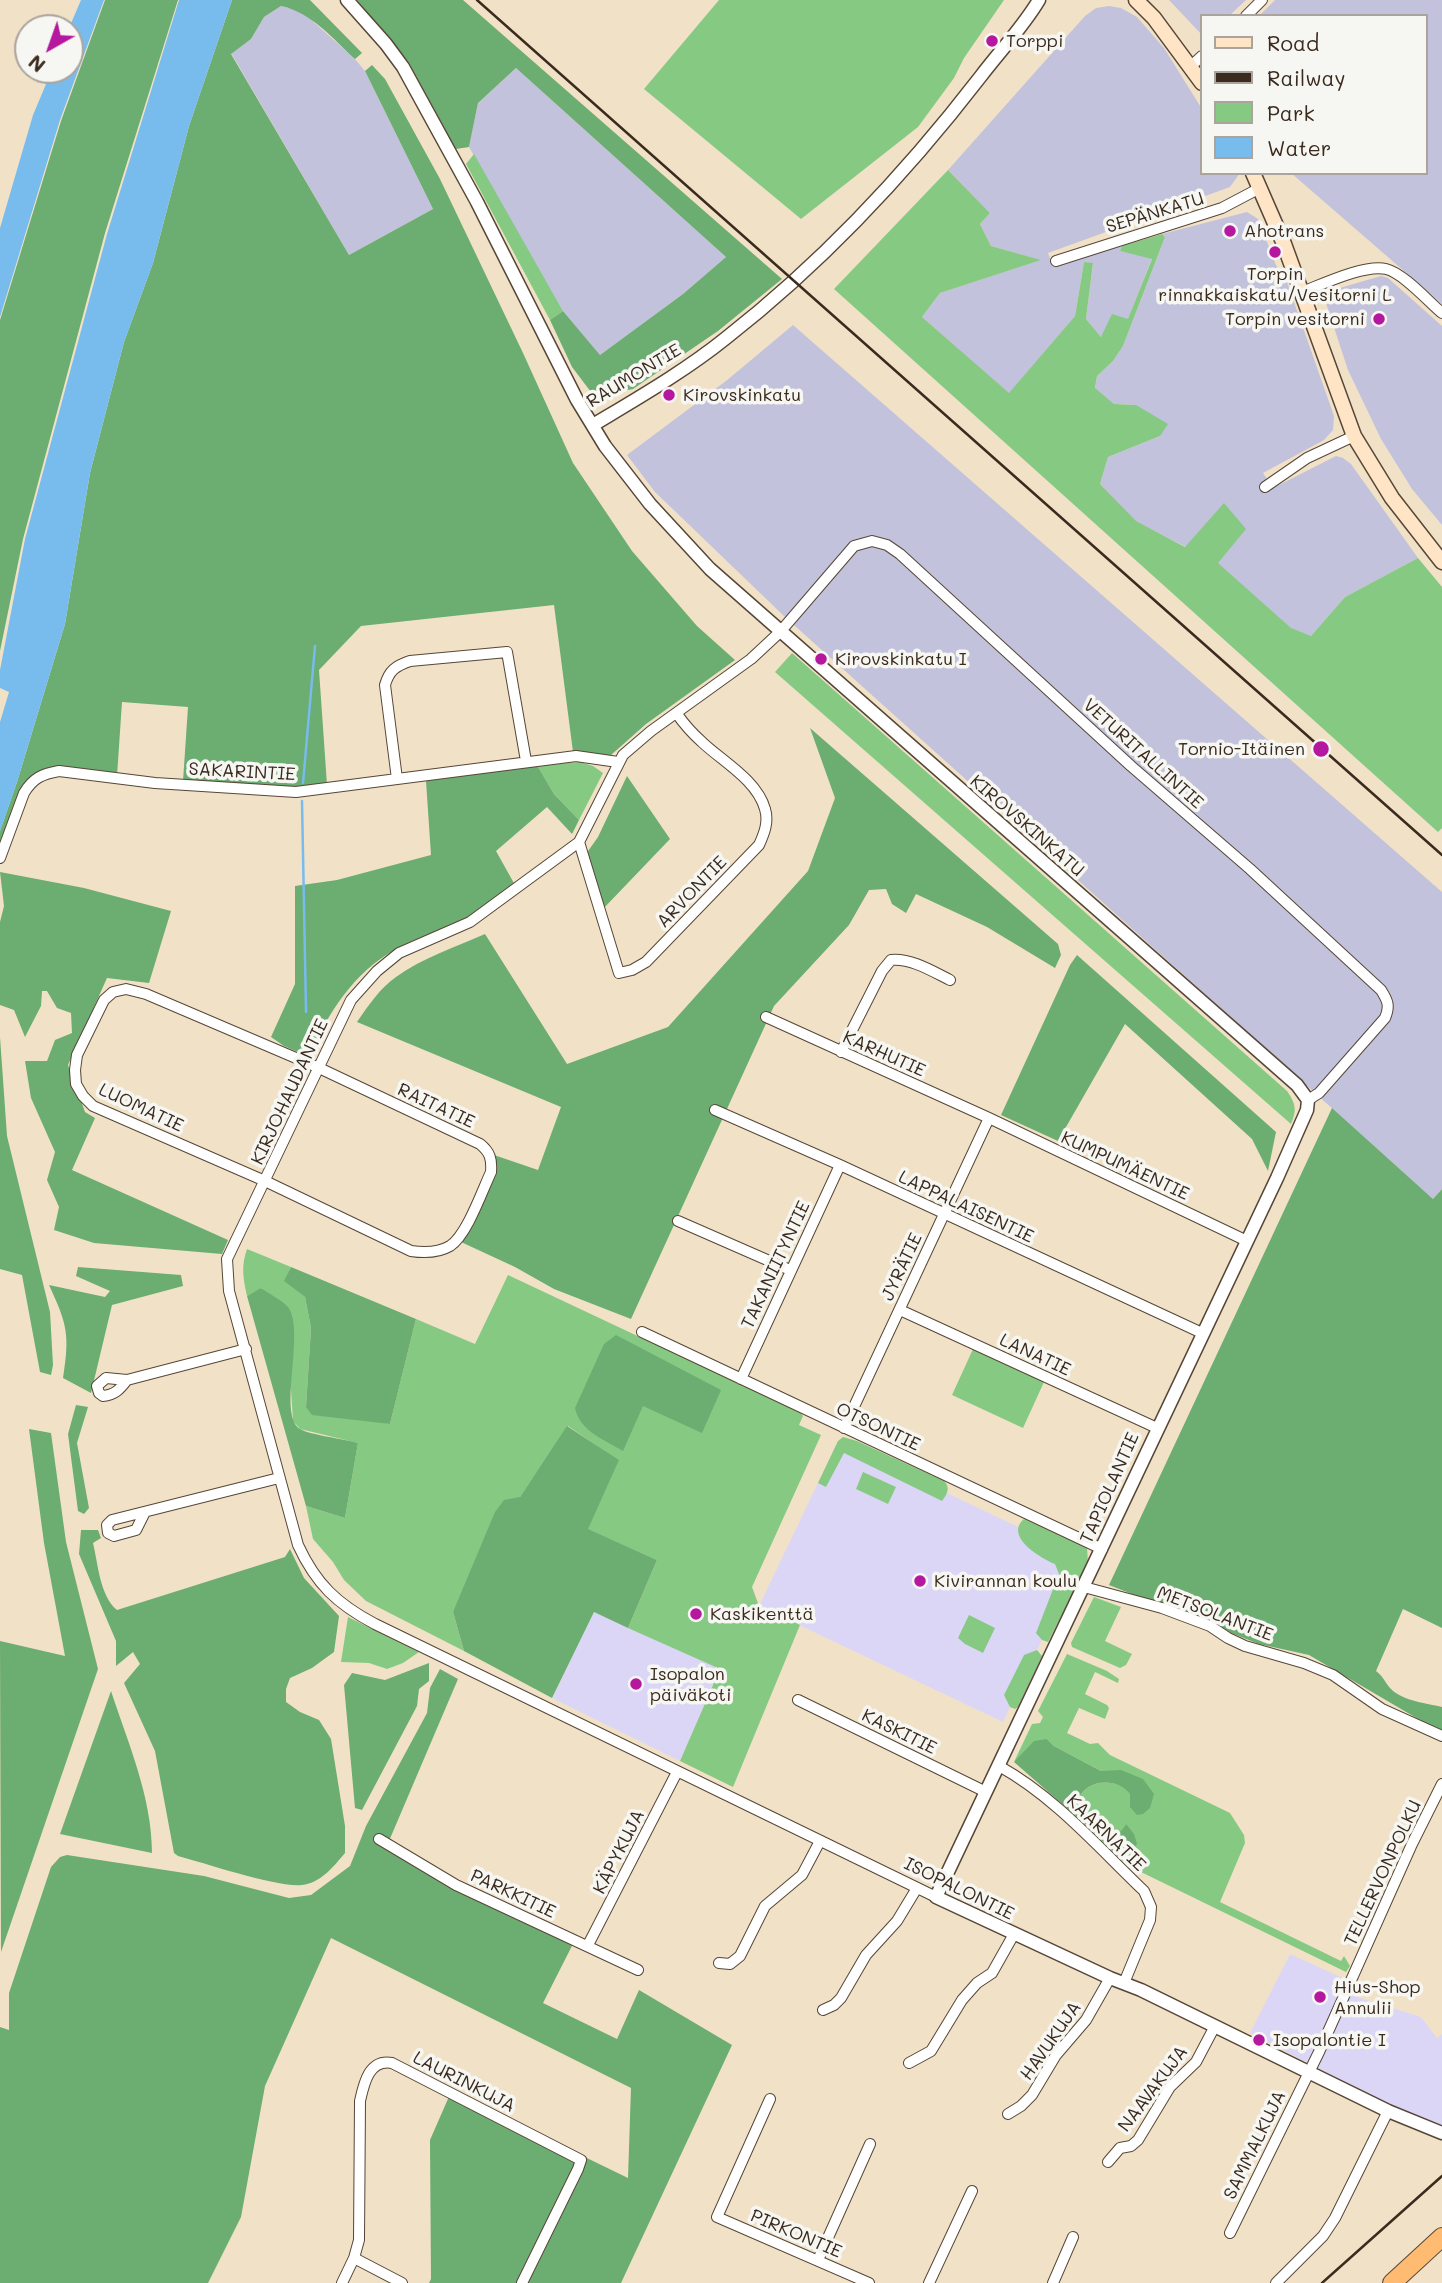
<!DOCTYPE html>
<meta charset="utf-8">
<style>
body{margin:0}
#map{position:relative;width:1442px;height:2283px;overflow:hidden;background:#f1e2c7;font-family:Mali,sans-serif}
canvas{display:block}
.legend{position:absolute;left:1200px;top:14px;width:228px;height:161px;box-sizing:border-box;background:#f6f6f2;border:2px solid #aba49d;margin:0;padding:9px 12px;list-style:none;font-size:21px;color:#3b2a1e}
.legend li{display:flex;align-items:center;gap:14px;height:35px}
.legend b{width:35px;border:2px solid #aba49d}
.north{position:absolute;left:14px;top:14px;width:70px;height:70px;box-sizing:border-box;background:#f6f6f2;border:2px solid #aba49d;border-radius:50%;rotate:220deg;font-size:19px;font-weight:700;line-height:28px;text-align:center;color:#3b2a1e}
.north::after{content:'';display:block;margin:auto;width:24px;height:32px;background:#b5179e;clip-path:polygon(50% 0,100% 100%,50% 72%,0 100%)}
</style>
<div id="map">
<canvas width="1442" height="2283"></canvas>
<ul class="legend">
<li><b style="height:9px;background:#ffe4c6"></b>Road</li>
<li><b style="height:9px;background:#3b2a1e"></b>Railway</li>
<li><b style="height:19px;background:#86c983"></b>Park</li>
<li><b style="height:19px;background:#77bced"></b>Water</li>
</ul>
<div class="north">N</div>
</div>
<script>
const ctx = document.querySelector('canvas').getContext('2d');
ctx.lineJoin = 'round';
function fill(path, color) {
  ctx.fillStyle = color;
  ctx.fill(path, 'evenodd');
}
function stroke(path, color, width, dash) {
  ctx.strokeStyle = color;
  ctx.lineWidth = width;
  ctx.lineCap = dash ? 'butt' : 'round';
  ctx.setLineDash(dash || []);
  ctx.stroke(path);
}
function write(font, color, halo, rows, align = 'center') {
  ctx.font = font + ' Mali,sans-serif';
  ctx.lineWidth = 7;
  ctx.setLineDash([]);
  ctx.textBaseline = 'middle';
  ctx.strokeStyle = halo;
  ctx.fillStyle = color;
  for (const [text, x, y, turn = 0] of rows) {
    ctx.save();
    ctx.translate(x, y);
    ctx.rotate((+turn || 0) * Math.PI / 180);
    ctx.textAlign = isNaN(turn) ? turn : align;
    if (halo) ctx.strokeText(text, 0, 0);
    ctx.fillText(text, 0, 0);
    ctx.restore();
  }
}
fill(new Path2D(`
 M838 1441 1081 1557 1003 1722 759 1606Z
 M594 1612 720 1669 680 1761 552 1698Z
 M1290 1954 1343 1978 1338 1991 1421 2017 1437 2038 1442 2034V2128L1439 2131 1250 2033Z`), '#dcd6f6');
fill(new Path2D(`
 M1169 0H1246L1229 16H1202V35Z
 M1275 0H1442V304L1291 173H1426V16H1259Z
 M281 6 294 9 307 16 355 59 365 71 433 209 349 255 231 53 251 39 264 17Z
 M1109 6 1121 8 1137 17 1164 48 1202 109V173H1240L1230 187 1048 253 1053 266 1122 246 1120 251 1152 258 1128 320 1101 337 1086 319 1093 264 1084 262 1075 316 1009 394 922 317 940 293 1040 260 991 246 980 224 990 213 948 170 1085 16 1096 8Z
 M516 68 726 257 683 294 600 355 563 311 469 147 478 103Z
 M1247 212 1258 219 1276 265 1287 282 1334 416 1333 430 1324 440 1263 473 1273 488 1336 456 1343 458 1351 464 1418 558 1345 597 1311 636 1291 629 1217 563 1225 504 1186 547 1135 521 1100 484 1108 457 1160 436 1136 405 1114 404 1095 389 1097 376 1113 361 1123 346 1165 237 1162 234Z
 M1381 276 1388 278 1442 326V525L1412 489 1381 439 1348 370 1324 297 1326 292Z
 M793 325 1442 892V1189L1433 1199 785 617 655 492 627 455 726 381Z`), '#c2c2dc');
fill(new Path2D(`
 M719 0H1004L964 58 954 78 918 127 801 219 644 89Z
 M474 154 563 311 550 320 466 164Z
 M948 170 990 213 980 224 991 246 1041 260 940 293 922 317 1009 393 1075 316 1084 262 1093 263 1086 319 1101 337 1112 314 1128 319 1152 259 1120 251 1122 246 1162 234 1165 237 1123 346 1113 361 1097 376 1095 388 1114 404 1136 405 1168 424 1160 436 1108 457 1100 484 1136 521 1185 547 1224 503 1246 529 1218 563 1291 628 1311 636 1345 597 1418 558 1442 587V828L1438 832 834 289Z
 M792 653 1287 1091C1296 1104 1297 1110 1291 1124L775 672Z
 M580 762 593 766 603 773 579 820 554 794 537 765Z
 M247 1249 291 1267 285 1281 305 1297 311 1328 306 1407 390 1424 416 1319 475 1344 508 1275 801 1413 803 1416 799 1425 821 1435 752 1587 759 1606 800 1625 733 1787 680 1761 720 1669 628 1628 657 1560 587 1529 618 1460 568 1426 520 1497 453 1612 464 1651 366 1601 344 1580 333 1562 313 1539 306 1506 345 1518 358 1443 300 1429 293 1421 291 1390 262 1288 247 1296C243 1278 241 1266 247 1249Z
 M973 1349 1044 1382 1023 1428 952 1395Z
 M843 1437 857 1441 944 1481C951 1488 947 1494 942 1501L844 1453 826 1487 818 1483 838 1441Z
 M863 1472 896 1487 888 1504 856 1489Z
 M1024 1519 1087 1547 1088 1563 1048 1642 1042 1640 1036 1633 1059 1574 1055 1564C1040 1558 1004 1536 1024 1519Z
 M1094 1597 1121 1607 1105 1641 1132 1654 1126 1665 1120 1668 1072 1647 1071 1643Z
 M969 1615 995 1628 983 1653 965 1644 958 1638Z
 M348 1617 419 1652 403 1663 387 1669 369 1663 341 1662Z
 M1037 1650 1042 1656 1018 1707 1015 1709 1010 1707 1004 1695 1024 1655Z
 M1067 1654 1107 1671 1119 1679 1118 1683 1095 1672 1085 1694 1107 1705 1109 1708 1105 1719 1079 1708 1067 1733 1090 1744 1098 1743 1110 1755 1230 1813 1244 1835 1245 1843 1220 1902 1341 1961 1344 1956 1350 1966 1346 1972 1141 1872 1123 1861 1129 1857 1126 1824C1119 1837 1111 1837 1098 1837L1092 1830 1096 1825 1094 1820 1078 1800C1086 1779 1117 1777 1131 1794L1130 1807 1149 1808 1152 1798 1054 1746 1047 1739 1014 1762 1032 1724 1040 1723 1043 1717 1038 1711Z`), '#86c983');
fill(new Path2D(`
 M105 0H178L105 233 23 539 0 651V320L61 121Z
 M232 0H310L362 53 355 59C333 39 311 12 281 6L264 17 251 39 231 54 349 255 433 209 365 71 372 65 385 79 440 179 523 353 573 463 632 551 697 626 735 660 646 724 611 755 609 760 600 754 573 752 554 605 361 626 319 670 327 785 287 791 183 781 188 707 122 702 117 776H33L0 848V831L17 782 65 624 90 473 124 342 153 263 189 126Z
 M357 0H463L782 279 718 331 633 389 594 396 572 367 550 320 563 311 600 355 683 294 726 257 516 68 478 103 469 147 456 149 408 61Z
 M810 728 1058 944 1061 955 1055 968 987 927 916 894 906 913 892 904 886 889 869 890 849 925 774 1006 631 1319 554 1289 515 1267 461 1242 494 1173V1155L538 1170 561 1107 357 1022C368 1006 380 988 396 977 422 958 456 947 485 934L567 1064 668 1027 808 871 835 798Z
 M537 765 554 794 579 820 572 834 547 807 496 851 515 885C499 896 483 909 466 918 443 930 418 937 396 949 353 973 328 1013 309 1057L284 1046 271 1037 295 984V886L337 880 431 855 426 781Z
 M627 776 670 839 602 910 586 854 598 837Z
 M0 872 84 888 171 911 149 983 107 978 68 1065 85 1112 95 1118 72 1170 228 1240 222 1254 94 1243 54 1230 59 1207 47 1180 55 1152 31 1098 25 1061H47L55 1040 72 1033 71 1013 57 1008 47 991H42L41 1006 25 1037 14 1010 0 1005V922L4 906Z
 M1077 955 1276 1132 1268 1171 1252 1139 1125 1024 1058 1141 1001 1115 1070 965Z
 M0 1037 7 1136 50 1312 53 1365 51 1375 40 1372 22 1275 0 1269Z
 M1332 1108 1433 1199 1442 1189V1628L1403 1609 1376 1671C1384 1677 1385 1683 1391 1689 1403 1701 1426 1703 1442 1707V1733L1309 1655 1259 1644 1109 1585Z
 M78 1267 181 1275 183 1286 112 1305 91 1393 63 1378C70 1334 67 1324 49 1285L105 1297 110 1291 76 1276Z
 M291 1267 416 1319 390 1424 312 1415 306 1407 311 1328 305 1297 284 1281Z
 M261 1288C269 1294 282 1300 288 1307 306 1331 277 1415 300 1429 310 1435 345 1439 358 1443L345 1518 306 1506 247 1296Z
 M616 1335 721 1390 702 1433 643 1406 623 1451C603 1439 580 1431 575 1408L604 1344Z
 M76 1405 88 1407 77 1443 89 1508 84 1514 78 1511 68 1434Z
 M567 1426 619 1460 588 1529 657 1560 628 1628 594 1612 552 1698 464 1651 453 1612 495 1512 504 1500 520 1497Z
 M29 1429 51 1433 66 1542 98 1669 1 1952 0 1641 65 1656 44 1543Z
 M81 1530H98L101 1538 93 1543C98 1564 100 1596 117 1610L285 1557 290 1549 304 1578 339 1616 334 1652 312 1668 290 1678 286 1689V1702L300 1712 319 1720 331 1739 345 1826V1853C334 1866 321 1883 302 1885 278 1888 205 1863 178 1856L174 1853 155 1751 124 1683 140 1664 133 1652 116 1666V1641L79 1554Z
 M429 1663V1681L419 1689 417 1706 362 1810 355 1808 344 1685 352 1673 385 1680Z
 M440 1669 458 1679 389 1841 457 1880 577 1936 543 2003 617 2039 639 1990 732 2045 621 2283H429L431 2279 430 2140 451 2092 628 2178 631 2088 331 1938 265 2086 241 2217 208 2283H0V2027L9 2030V1993L51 1867 60 1857 67 1855 204 1876 289 1898 311 1895 350 1866 366 1826 427 1713 430 1688Z
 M111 1691C128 1743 152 1797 152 1853L60 1834Z
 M1047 1739 1054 1746 1101 1771 1121 1770 1143 1779 1154 1794 1150 1808 1143 1814 1137 1815 1130 1807V1794C1117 1777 1086 1779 1078 1800L1094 1820 1096 1825 1092 1830 1014 1762 1034 1741Z
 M1126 1824 1134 1834 1137 1844 1123 1861 1098 1837C1112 1837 1119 1836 1126 1824Z`), '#6cad71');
fill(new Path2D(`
 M81 0H104L60 120 0 317V228L33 115 52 70H70L69 28Z
 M179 0H232L189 126 153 263 124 342 90 473 65 624 17 782 0 831V722L9 692 0 688V670L25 539 107 234Z`), '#77bced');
stroke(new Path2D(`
 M303 783 315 646
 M302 801 306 1012`), '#77bced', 2.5);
const minor = new Path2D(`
 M1246 16 1262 0
 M1191 66 1202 56
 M1056 261 1222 208 1260 188
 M1302 292C1323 284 1365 264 1386 269 1403 273 1428 301 1442 313
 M1265 487 1307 458 1354 436
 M397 779 385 685C389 671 395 666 410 661L507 652 526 761
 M579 842 619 973 632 970 646 962 759 845C764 834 769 822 765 809 757 780 722 761 702 742 693 734 684 724 677 714
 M0 858 24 793C33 778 42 774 59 771L155 783 296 792 576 756 618 762
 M126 989 146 994 317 1067 480 1144C490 1152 492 1159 491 1172 482 1191 467 1235 450 1246 438 1253 424 1253 411 1251L265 1181 93 1106 83 1096 76 1084 75 1070 77 1055 104 1000 113 992Z
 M766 1017 989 1118 1247 1241
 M841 1052 882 971 891 960C911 958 932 971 950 980
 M715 1110 840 1165 1202 1333
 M678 1221 790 1270
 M900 1310 1157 1428
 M642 1332 1102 1549
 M741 1379 840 1165
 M127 1380C120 1389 115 1395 103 1396L99 1393 97 1386 106 1378 127 1380 246 1349
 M844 1428 989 1118
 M145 1512 136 1530 114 1536 108 1533 107 1525 112 1520 279 1478
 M1084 1587 1162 1608 1210 1626 1228 1638 1245 1646 1304 1663 1333 1675 1382 1709 1442 1736
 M798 1700 986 1792
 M999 1766C1055 1797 1098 1847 1144 1891L1151 1907 1150 1920 1124 1983
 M379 1839 456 1885 638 1970
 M936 1897 375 1624C337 1604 316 1584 298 1545L229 1291 227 1259 351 1000 377 971 399 953 470 922 579 842 623 755 651 731 751 659 780 632 854 546 872 541 887 545 900 554 1131 766 1250 869 1381 990C1388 1001 1390 1006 1385 1018L1319 1093 1308 1100
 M588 1945 677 1772
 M719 1963 730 1964 740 1956 765 1906 802 1875 820 1841
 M823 2010 834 2005 841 1998 866 1955 897 1921 917 1888
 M909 2063 931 2051 962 2000 977 1983 992 1973 1014 1934
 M770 2099 717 2217 869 2283
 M1008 2114 1021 2106 1032 2095 1056 2055 1086 2020 1110 1978
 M1108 2162 1120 2148 1131 2146 1138 2140 1170 2087 1196 2062 1215 2026
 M1230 2233 1319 2052 1412 1844 1442 1784
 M354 2258 402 2283
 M818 2260 870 2144
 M342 2283 354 2258 359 2240 360 2101C364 2083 369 2059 392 2063L581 2160 578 2169 522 2283
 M929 2283 972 2191
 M1053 2283 1073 2237
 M1276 2283 1323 2236 1335 2218 1388 2111`);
const tertiary = new Path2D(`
 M347 0 386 44 403 67 477 202 577 400 605 446 650 504 710 569 1297 1085 1308 1100 1307 1110 1277 1178 936 1897 1110 1978 1141 1990 1388 2111 1442 2133
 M593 425C638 398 685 371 726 338 822 263 907 172 981 76 1000 51 1023 27 1039 0`);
const secondary = new Path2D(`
 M1136 0 1154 18 1202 83
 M1253 173 1284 244 1354 436 1392 498 1442 562`);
const trunk = new Path2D(`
 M1392 2283 1442 2237`);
stroke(minor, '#564637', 12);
stroke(tertiary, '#564637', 15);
stroke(secondary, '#564637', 17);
stroke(trunk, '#564637', 20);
stroke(minor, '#fff', 10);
stroke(tertiary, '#fff', 12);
stroke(secondary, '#ffe4c6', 14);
stroke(trunk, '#ffbb71', 18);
stroke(new Path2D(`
 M477 0 1442 855
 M1322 2283 1442 2176`), '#3b2a1e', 2.5);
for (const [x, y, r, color] of [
 [992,41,7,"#b5179e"],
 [1230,231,7,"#b5179e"],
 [1275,252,7,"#b5179e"],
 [1379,319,7,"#b5179e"],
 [669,395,7,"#b5179e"],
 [821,659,7,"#b5179e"],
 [1321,749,9,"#b5179e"],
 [920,1581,7,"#b5179e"],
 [696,1614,7,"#b5179e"],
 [636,1684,7,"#b5179e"],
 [1320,1997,7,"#b5179e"],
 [1259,2040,7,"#b5179e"]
]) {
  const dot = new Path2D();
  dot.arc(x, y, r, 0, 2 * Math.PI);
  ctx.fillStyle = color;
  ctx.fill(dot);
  stroke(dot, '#f6f6f2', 2.5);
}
write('18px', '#3b2a1e', '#f6f6f2', [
 ["Torppi",1006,41],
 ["Ahotrans",1244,231],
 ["Torpin",1275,274,"center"],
 ["rinnakkaiskatu/Vesitorni L",1275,295,"center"],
 ["Torpin vesitorni",1365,319,"right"],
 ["Kirovskinkatu",683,395],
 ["Kirovskinkatu I",835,659],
 ["Tornio-Itäinen",1305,749,"right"],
 ["Kivirannan koulu",934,1581],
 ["Kaskikenttä",710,1614],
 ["Isopalon",650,1674],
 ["päiväkoti",650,1695],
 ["Hius-Shop",1334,1987],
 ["Annulii",1334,2008],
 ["Isopalontie I",1273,2040]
], 'left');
write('18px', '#3b2a1e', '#f6f6f2', [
 ["SEPÄNKATU",1155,213,-17],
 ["RAUMONTIE",634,376,-31],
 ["VETURITALLINTIE",1143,754,42],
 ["SAKARINTIE",242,772,3],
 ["KIROVSKINKATU",1027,826,41],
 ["ARVONTIE",692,892,-46],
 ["KARHUTIE",884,1054,24],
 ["KIRJOHAUDANTIE",290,1092,-65],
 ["RAITATIE",436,1106,25],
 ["LUOMATIE",141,1108,25],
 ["KUMPUMÄENTIE",1125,1166,25],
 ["LAPPALAISENTIE",966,1207,25],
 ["TAKANIITYNTIE",776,1265,-65],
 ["JYRÄTIE",902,1267,-65],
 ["LANATIE",1035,1355,25],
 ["OTSONTIE",878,1427,25],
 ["TAPIOLANTIE",1110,1488,-66],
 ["METSOLANTIE",1215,1614,21],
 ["KASKITIE",899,1732,26],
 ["KAARNATIE",1106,1833,44],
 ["KÄPYKUJA",619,1852,-63],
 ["TELLERVONPOLKU",1383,1873,-65],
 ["ISOPALONTIE",959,1889,26],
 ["PARKKITIE",513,1894,25],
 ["HAVUKUJA",1051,2041,-55],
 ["LAURINKUJA",464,2082,27],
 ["NAAVAKUJA",1153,2089,-53],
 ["SAMMALKUJA",1255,2145,-64],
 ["PIRKONTIE",796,2234,23]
]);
</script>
